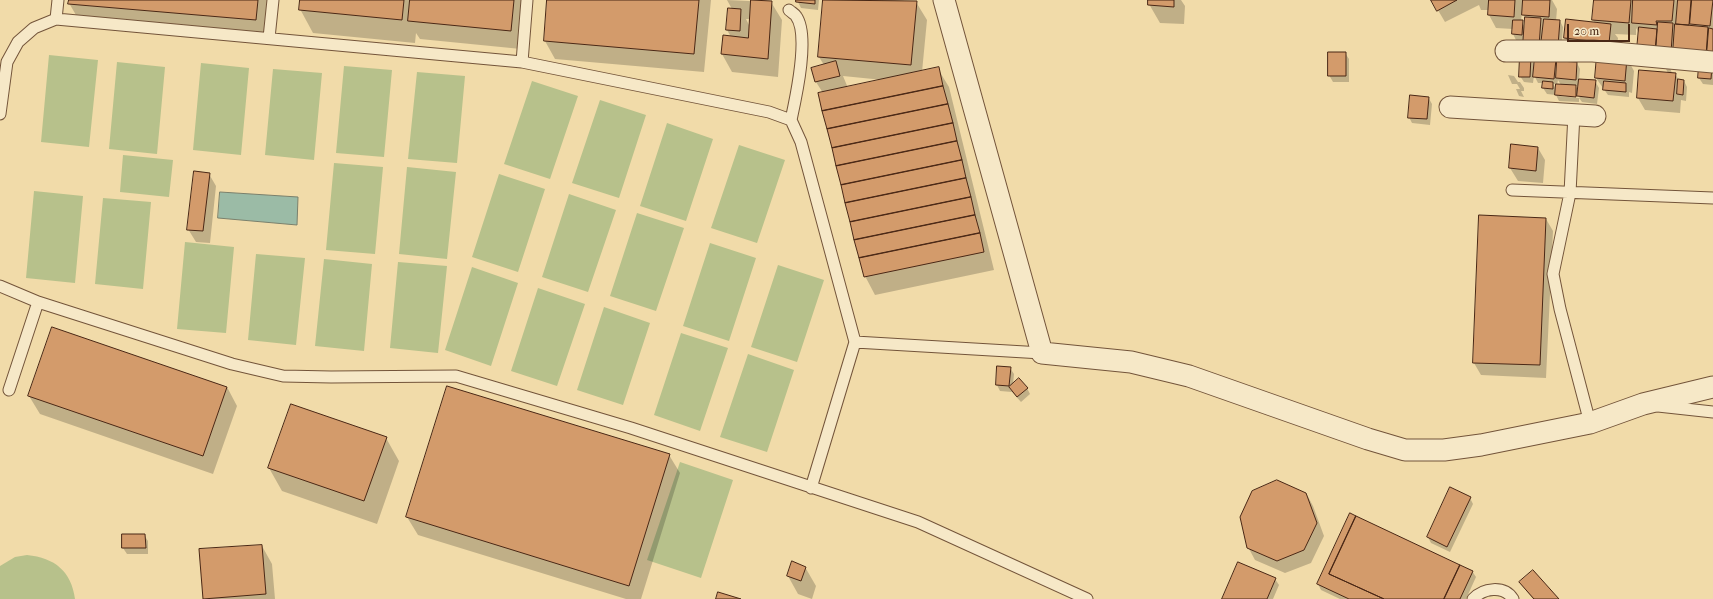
<!DOCTYPE html>
<style>
body{margin:0}
#map{position:relative;width:1713px;height:599px;overflow:hidden;background:#f1dba9;font-family:"IM FELL French Canon",serif}
canvas{display:block}
.scale{position:absolute;left:1567px;top:24px;width:63px;height:18px;box-sizing:border-box;border:2px solid #492715;border-top:0;padding-left:5px;font-size:12px;line-height:14px;white-space:nowrap;color:#492715;-webkit-text-stroke:3px #f6e8c7;paint-order:stroke}
</style>
<div id="map">
<canvas width="1713" height="599"></canvas>
<div class="scale">20 m</div>
</div>
<script>
const ctx = document.querySelector('canvas').getContext('2d');
ctx.lineJoin = 'round';
function fill(path, color) {
  ctx.fillStyle = color;
  ctx.fill(path, 'evenodd');
}
function stroke(path, color, width, dash) {
  ctx.strokeStyle = color;
  ctx.lineWidth = width;
  ctx.lineCap = dash ? 'butt' : 'round';
  ctx.setLineDash(dash || []);
  ctx.stroke(path);
}
fill(new Path2D(`
 M49 55 98 60 89 147 41 142Z
 M117 62 165 67 157 154 109 149Z
 M201 63 249 68 241 155 193 150Z
 M344 66 392 70 384 157 336 153Z
 M273 69 322 73 314 160 265 155Z
 M417 72 465 76 457 163 408 159Z
 M532 81 578 96 550 179 504 164Z
 M600 100 646 115 619 198 572 183Z
 M667 123 713 139 686 221 640 206Z
 M739 145 785 160 757 243 711 228Z
 M123 155 173 160 169 197 120 192Z
 M334 163 383 167 375 254 326 250Z
 M407 167 456 172 447 259 399 254Z
 M499 174 545 189 518 272 472 257Z
 M34 191 83 196 75 283 26 278Z
 M569 194 616 210 588 292 542 277Z
 M103 198 151 202 143 289 95 284Z
 M637 213 684 228 656 311 610 296Z
 M185 242 234 247 226 333 177 329Z
 M710 243 756 258 729 341 683 326Z
 M256 254 305 258 296 345 248 340Z
 M324 259 372 264 364 351 315 346Z
 M398 262 447 266 438 353 390 348Z
 M778 265 824 280 797 362 751 347Z
 M472 267 518 283 491 366 445 350Z
 M538 288 585 304 557 386 511 371Z
 M604 307 650 323 623 405 577 390Z
 M681 333 728 348 700 431 654 415Z
 M748 354 794 370 767 452 720 437Z
 M680 462 733 480 701 578 647 560Z
 M27 555C55 558 71 571 75 599H0V566L15 557Z`), '#b7c18b');
const water = new Path2D(`
 M220 192 298 197 297 225 218 218Z`);
fill(water, '#9bbba6');
stroke(water, '#7a806c', 1);
fill(new Path2D(`
 M70 0H269L266 38 80 22 69 3Z
 M301 0H525L521 49 420 39 416 33 415 43 313 33 300 9Z
 M548 0H711L704 72 555 59 545 41Z
 M727 0 771 2 782 20 778 77 732 72 722 54 731 37 727 30 729 9H732ZM746 19H751L750 27Z
 M797 0H819L818 10 801 8Z
 M824 0H895L916 2 927 20 922 72 938 69 949 87 994 270 875 295 865 276 823 93 816 82 824 65 819 57ZM843 76 883 80 848 88Z
 M1149 0H1181L1185 6 1184 24 1160 23 1149 4Z
 M1432 0H1523L1524 2V0H1552L1557 9 1556 21H1560L1563 27 1561 52 1524 40H1516L1513 34V29L1496 28 1489 15V10H1481L1479 5 1445 22ZM1522 13 1526 19 1525 27 1521 21Z
 M1595 0H1632L1634 3V0H1691L1693 6V0H1713V85L1703 84 1699 78 1700 67 1642 55 1640 34 1636 28V35L1615 34 1618 38 1616 55 1572 50 1565 38 1595 24 1593 20ZM1687 20 1691 27H1689L1686 21Z
 M1345 53 1349 59V82H1333L1329 75Z
 M1531 57 1535 65 1555 60 1558 64 1577 63 1580 69 1579 80 1595 81 1599 88 1597 104 1582 102 1579 98 1581 96 1558 94V96L1579 98V102L1559 101 1556 95 1547 94 1543 88 1544 83H1538L1534 75 1533 83 1524 82 1520 76ZM1558 80 1561 85H1557ZM1553 84H1557L1556 89ZM1575 85 1579 86V92Z
 M1627 58 1634 71 1632 93 1629 92V97L1608 95 1596 78Z
 M1667 65 1669 66 1672 73 1675 74 1679 80 1684 81 1687 87 1686 101 1681 100 1680 113 1645 110 1638 98 1668 73 1666 69Z
 M1508 75 1514 76 1518 82H1520L1524 88V91H1521L1524 97 1519 96 1516 89H1520L1517 84H1512Z
 M1428 97 1432 104 1430 125 1412 123 1409 117Z
 M1538 148 1545 160 1543 183 1518 181 1510 168Z
 M209 174 216 186 210 243 196 242 188 229Z
 M1546 219 1553 231 1546 378 1481 375 1474 363Z
 M1010 368 1014 374 1013 385 1027 388 1030 394 1021 402 1012 392 1000 391 997 385Z
 M227 387 237 406 213 474 40 414 29 396Z
 M386 438 399 461 377 524 282 491 269 468Z
 M669 455 680 473 641 599H626L418 535 407 517Z
 M1306 493 1313 506 1324 536 1311 563 1285 573 1255 560 1248 547Z
 M1470 498 1473 504 1450 552 1431 543 1428 537Z
 M144 535 148 541V554H127L123 548Z
 M262 546 272 564 275 599H204Z
 M805 567 816 586 812 599 798 594 788 576Z
 M1472 571 1476 577 1466 599H1340L1321 590 1318 584Z
 M1275 579 1279 585 1273 599H1223Z
 M1520 583 1557 599H1533Z`), '#0003');
const building = new Path2D(`
 M69 0H258L256 20 68 4Z
 M300 0H404L402 20 299 10Z
 M410 0H514L511 31 408 21Z
 M547 0H699L694 54 544 41Z
 M751 0 772 1 768 59 721 54 723 35 748 38Z
 M796 0H815V4L796 2Z
 M823 0 917 1 911 65 818 57Z
 M1148 0H1174V7L1148 5Z
 M1431 0H1457L1437 11Z
 M1489 0H1515L1514 17 1488 15Z
 M1523 0H1550L1549 17 1522 15Z
 M1594 0H1631L1629 23 1592 20Z
 M1633 0H1674L1672 21H1656L1657 25 1632 23Z
 M1678 0H1691L1689 25 1676 24Z
 M1692 0H1713L1710 26 1690 24Z
 M728 8 741 9 740 31 726 30Z
 M1525 17 1541 18 1539 47 1523 46Z
 M1544 19 1560 20 1558 46 1541 45Z
 M1566 19 1611 24 1609 43 1564 38Z
 M1513 20H1523L1522 35 1512 34Z
 M1658 22 1673 23 1671 53 1656 52Z
 M1675 24 1708 27 1706 56 1673 53Z
 M1639 27 1657 29 1655 51 1637 49Z
 M1709 28 1713 29V53H1707Z
 M1328 52H1346V76H1328Z
 M1597 55 1627 58 1625 81 1595 78Z
 M1520 56H1531L1530 77H1519Z
 M1535 57 1556 59 1554 79 1533 77Z
 M836 61 840 76 815 82 811 68Z
 M1557 61 1577 62 1576 80 1556 78Z
 M1699 66H1712L1711 79 1698 78Z
 M939 67 943 86 822 111 818 93Z
 M1639 70 1676 73 1673 101 1637 98Z
 M1579 79 1596 80 1594 98 1577 96Z
 M1678 79 1684 80 1683 95 1677 94Z
 M1543 81 1553 82V89L1542 88Z
 M1604 81 1626 83V92L1603 90Z
 M1556 84 1576 85V97L1555 95Z
 M943 86 948 104 827 129 822 111Z
 M1410 95 1429 97 1427 119 1408 118Z
 M948 104 953 123 832 148 827 129Z
 M953 123 957 141 836 166 832 148Z
 M957 141 962 160 841 185 836 166Z
 M1511 144 1538 147 1536 171 1509 168Z
 M962 160 966 178 845 203 841 185Z
 M194 171 210 173 203 231 187 230Z
 M966 178 971 197 850 222 845 203Z
 M971 197 975 215 854 240 850 222Z
 M975 215 980 233 859 258 854 240Z
 M1479 215 1546 218 1540 365 1473 363Z
 M980 233 984 252 864 277 859 258Z
 M52 327 227 387 203 456 28 396Z
 M997 366 1011 367 1009 386 996 385Z
 M1019 378 1028 388 1017 397 1009 387Z
 M447 386 670 454 629 586 406 517Z
 M291 404 387 437 364 501 268 468Z
 M1277 480 1306 493 1317 523 1304 550 1277 561 1247 548 1240 517 1252 491Z
 M1450 487 1471 497 1447 547 1427 537Z
 M1350 513 1356 516 1329 574 1384 599H1349L1317 584Z
 M1356 516 1460 565 1444 599H1384L1329 574Z
 M122 534H145L146 548H122Z
 M262 545 266 594 203 599 199 549Z
 M792 561 806 567 801 581 787 576Z
 M1238 562 1276 578 1267 599H1222Z
 M1460 565 1473 571 1460 599H1444Z
 M1533 570 1559 599H1534L1519 582Z
 M718 592 741 599H716Z`);
fill(building, '#d39b6b');
stroke(building, '#492715', 1);
const lane = new Path2D(`
 M789 10C791 12 795 14 796 16 810 35 796 97 791 120
 M56 19 58 0
 M269 38 273 0
 M522 62 527 0
 M0 114 7 62 18 42 34 28 56 19 522 62 769 112 791 120 801 142 855 342 811 488
 M1574 114 1570 193 1553 274 1560 309 1590 423
 M1512 190 1713 198
 M0 286 38 302 232 364 283 376 331 377 456 376 631 428 918 522 1087 599
 M855 342 1042 353
 M9 390 38 302
 M1658 406 1713 412
 M1473 599C1483 588 1504 585 1513 599`);
const street = new Path2D(`
 M944 0 1042 353 1131 362 1189 376 1368 439 1405 450H1444L1481 445 1590 423 1643 404 1713 387
 M1506 51H1593L1713 62
 M1450 107 1595 116`);
stroke(lane, '#73543a', 13);
stroke(street, '#73543a', 23);
stroke(lane, '#f6e8c7', 11);
stroke(street, '#f6e8c7', 21);
</script>
